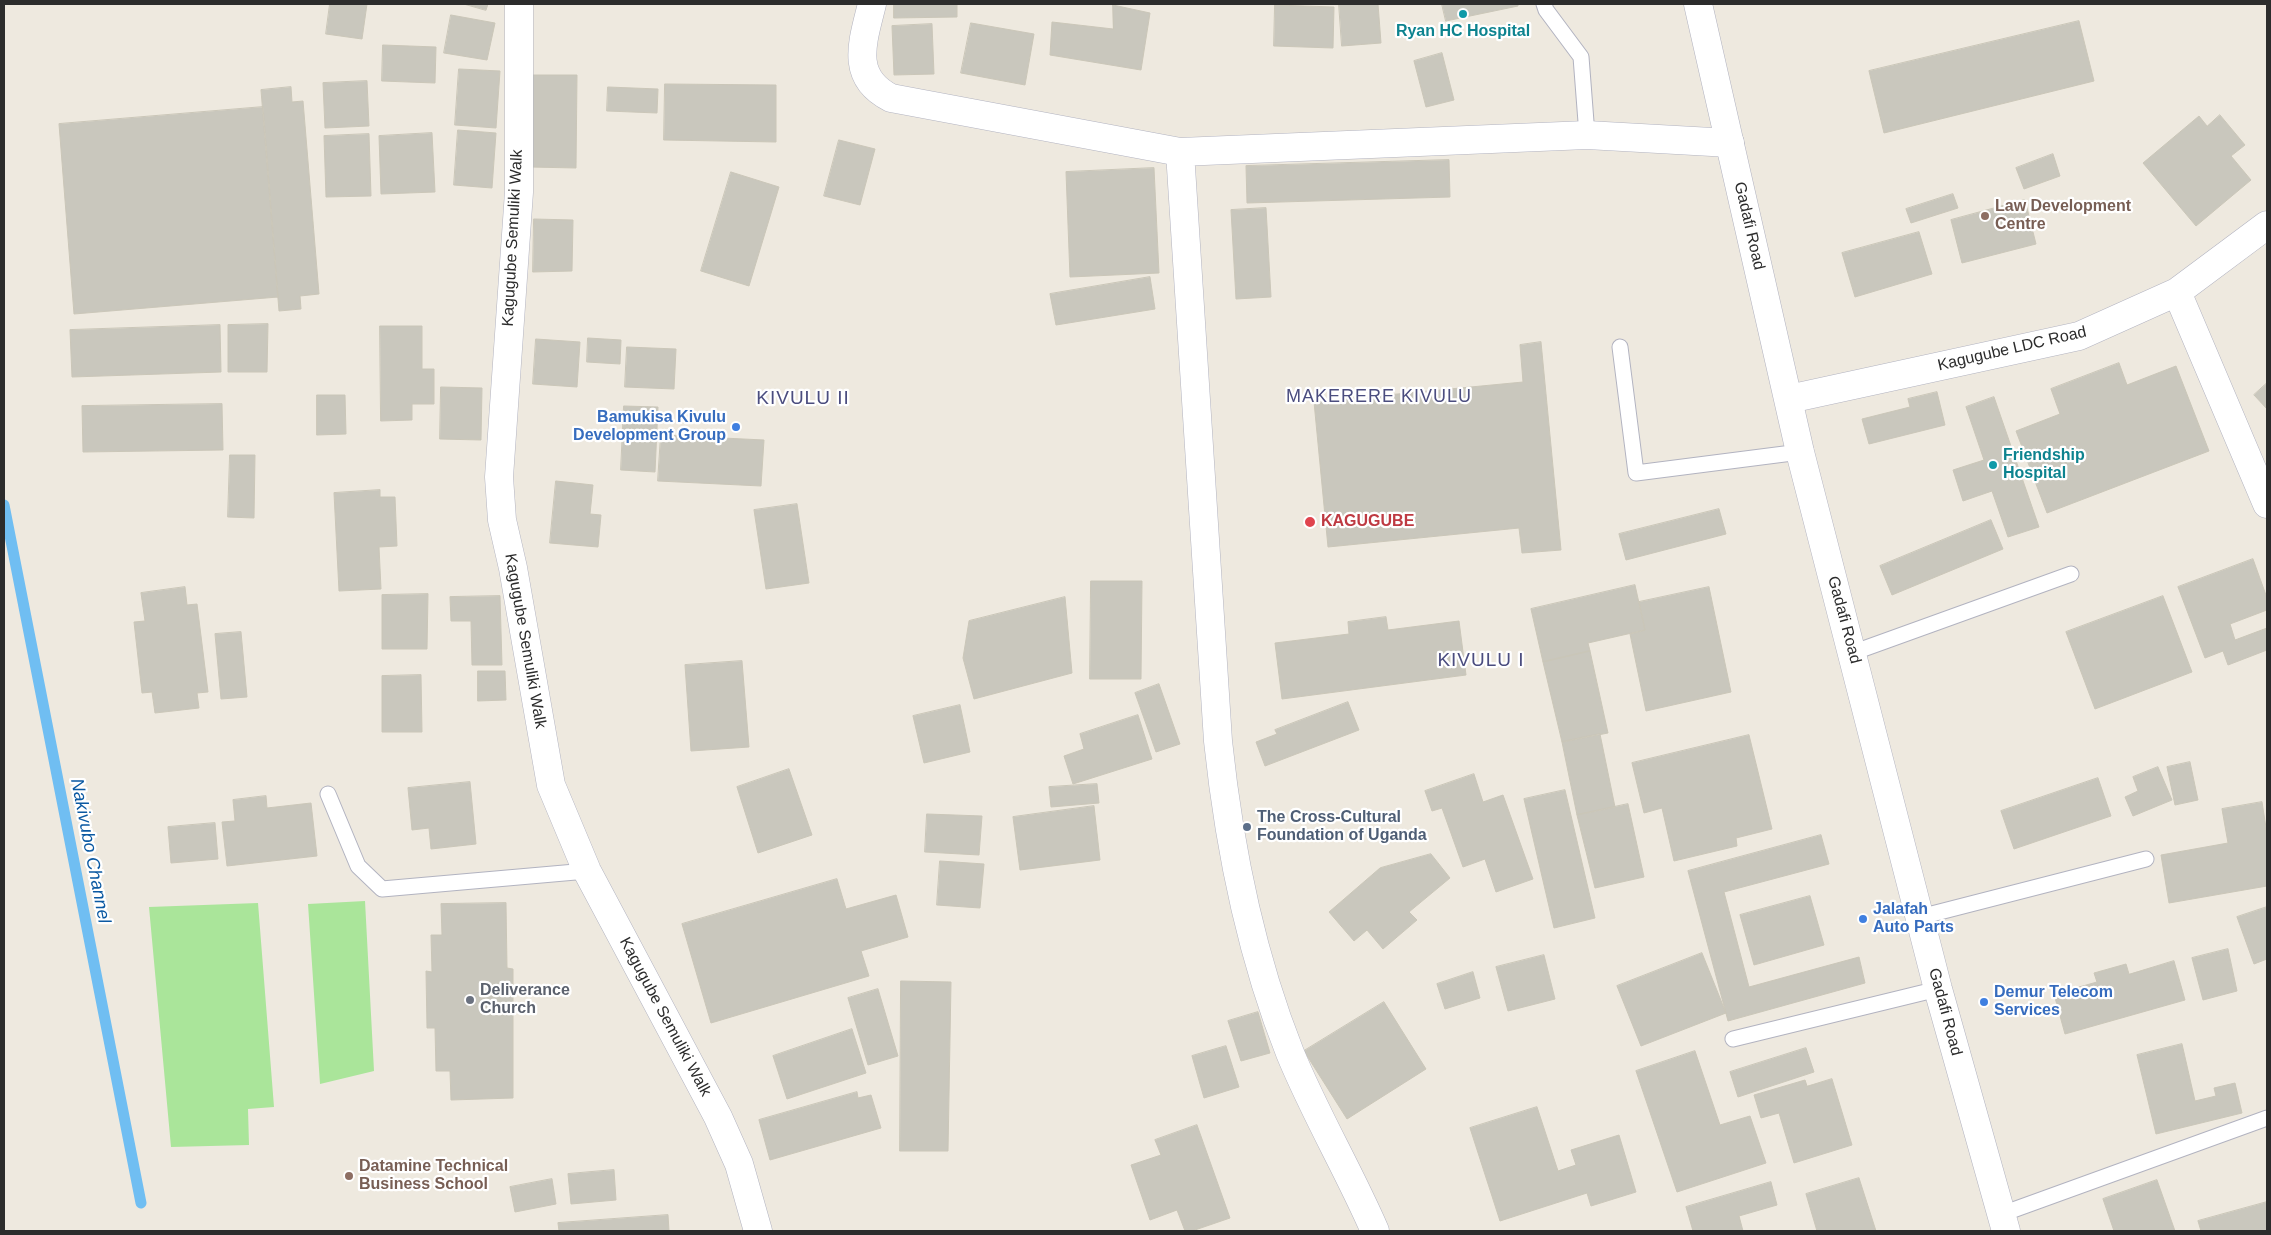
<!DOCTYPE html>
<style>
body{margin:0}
#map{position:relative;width:2271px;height:1235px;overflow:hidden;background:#eee9df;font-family:Helvetica,sans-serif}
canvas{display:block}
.frame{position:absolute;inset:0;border:5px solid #2c2c2c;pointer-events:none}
</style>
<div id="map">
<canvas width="2271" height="1235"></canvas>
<div class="frame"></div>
</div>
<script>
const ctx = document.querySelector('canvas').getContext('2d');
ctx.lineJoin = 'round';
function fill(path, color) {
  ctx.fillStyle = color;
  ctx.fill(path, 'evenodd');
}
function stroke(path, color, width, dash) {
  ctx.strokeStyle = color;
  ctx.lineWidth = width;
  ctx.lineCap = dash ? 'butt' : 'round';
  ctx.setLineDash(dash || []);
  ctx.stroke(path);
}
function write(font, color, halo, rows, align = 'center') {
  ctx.font = font + ' Helvetica,sans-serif';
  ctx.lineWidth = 4.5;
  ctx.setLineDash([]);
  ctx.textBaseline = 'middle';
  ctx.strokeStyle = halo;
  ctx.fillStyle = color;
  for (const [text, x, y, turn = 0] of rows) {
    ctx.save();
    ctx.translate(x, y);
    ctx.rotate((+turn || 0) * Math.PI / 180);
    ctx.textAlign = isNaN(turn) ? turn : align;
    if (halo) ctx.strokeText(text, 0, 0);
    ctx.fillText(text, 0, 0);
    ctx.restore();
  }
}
fill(new Path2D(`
 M365 901 374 1071 320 1084 308 904Z
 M258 903 274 1107 248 1109 249 1145 171 1147 149 907Z`), '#aae59a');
stroke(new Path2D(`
 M4 505 141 1203`), '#70bef2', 11);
const building = new Path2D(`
 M330 4H367L362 39 326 34Z
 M464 4H488L486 10Z
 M894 4H957V17L894 18Z
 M1339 4H1378L1381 43 1342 46Z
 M1442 4H1518V6L1446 21Z
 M1113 5 1150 13 1141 70 1050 55 1052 22 1113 29Z
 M1275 5 1334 7 1333 48 1274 46Z
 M451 15 495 23 487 60 444 53Z
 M2079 21 2094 81 1884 133 1869 71Z
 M971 23 1034 34 1025 85 961 73Z
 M932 24 934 74 894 75 892 26Z
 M383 45 436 47 435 83 382 81Z
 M1442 53 1454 100 1426 107 1414 61Z
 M459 69 500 71 496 128 455 125Z
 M531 75H577L576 168 530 167Z
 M367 81 369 126 325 128 323 83Z
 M665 84 776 85V142L664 140Z
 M291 87 292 102 303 101 319 294 300 296 301 309 279 311 261 90Z
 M608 87 658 89 657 113 607 111Z
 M263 107 278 297 74 314 59 124Z
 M2220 115 2245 145 2231 156 2251 180 2196 226 2143 163 2199 116 2207 126Z
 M458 130 496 133 492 188 454 185Z
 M432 133 435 192 381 194 379 136Z
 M369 134 371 196 326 197 324 136Z
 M839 140 875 149 860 205 824 196Z
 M2053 154 2060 176 2024 189 2016 168Z
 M1449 160 1450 197 1247 203 1246 166Z
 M1154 168 1159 273 1070 277 1066 172Z
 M731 172 779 187 749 286 701 271Z
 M1953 194 1958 208 1911 223 1906 209Z
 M2025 200 2036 244 1962 263 1951 220Z
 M1266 208 1271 297 1236 299 1231 210Z
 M534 219 573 220 572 271 533 272Z
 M1919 232 1932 274 1855 297 1842 253Z
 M1150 277 1155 309 1056 325 1050 294Z
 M268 324 267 372H228V325Z
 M220 325 221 372 72 377 70 330Z
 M380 326H422V369H434V404H412V420L381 421Z
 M588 338 621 340 620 364 587 362Z
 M536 339 580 342 577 387 533 384Z
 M1541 342 1561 550 1522 553 1519 528 1328 547 1314 402 1523 382 1520 345Z
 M627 347 676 349 674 389 625 387Z
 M2119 363 2127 385 2176 366 2209 451 2047 513 2016 431 2060 414 2051 389Z
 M2267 383V409L2254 395Z
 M441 387 482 388 481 440 440 439Z
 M1937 392 1945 425 1869 444 1862 419 1910 407 1908 399Z
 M317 395H345L346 434 317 435Z
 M1994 397 2039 527 2008 537 1992 491 1963 501 1953 470 1984 460 1966 407Z
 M222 404 223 450 83 452 82 406Z
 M624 406 658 407 655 472 621 470Z
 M661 435 764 440 761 486 658 481Z
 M230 455H255L254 518 228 517Z
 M556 481 593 485 590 514 601 515 598 547 550 543Z
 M380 490V497H395L397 546 379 547 381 589 339 591 334 493Z
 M797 504 809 583 766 589 754 510Z
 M1719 509 1726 534 1626 560 1619 534Z
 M1991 520 2003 549 1892 595 1880 566Z
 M2253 559 2267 598V610L2230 624 2235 640 2267 628V650L2228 665 2223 651 2205 658 2178 587Z
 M1091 581H1142L1141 679H1090Z
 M1635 585 1645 630 1588 643 1590 651 1543 662 1531 609Z
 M185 587 187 605 197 604 208 692 197 693 199 708 155 713 152 692 142 693 134 622 145 621 141 593Z
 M1709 587 1731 692 1646 711 1630 634 1645 630 1639 602Z
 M428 594 427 649H382V595Z
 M500 596 502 665H472L471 621H451L450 597Z
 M2163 596 2192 672 2095 709 2066 632Z
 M1065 597 1072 673 974 699 963 658 969 621Z
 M1386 617 1388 630 1459 621 1466 675 1282 699 1275 643 1349 634 1348 622Z
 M241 632 247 697 221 699 215 634Z
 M1590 651 1608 733 1562 742 1543 662Z
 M742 661 749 747 691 751 685 665Z
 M478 671H505L506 700 478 701Z
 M421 675 422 732H382V676Z
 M1159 684 1180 744 1156 752 1135 693Z
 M1348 702 1359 730 1265 766 1256 742 1277 734 1275 730Z
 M960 705 970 752 924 763 913 716Z
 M1138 715 1152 759 1073 784 1064 756 1084 749 1080 734Z
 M1600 734 1615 807 1577 815 1562 742Z
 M1749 735 1772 829 1736 838 1737 846 1674 861 1662 808 1644 813 1632 763Z
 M2190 762 2198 800 2175 805 2167 767Z
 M2158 767 2172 800 2133 816 2125 797 2138 791 2133 777Z
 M789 769 812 835 758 853 737 787Z
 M1474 774 1483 802 1503 795 1533 879 1496 892 1485 859 1463 867 1442 808 1432 811 1425 791Z
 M2098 778 2111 816 2014 849 2001 811Z
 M470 782 476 844 431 849 429 828 412 830 408 788Z
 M1097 784 1099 803 1051 807 1049 787Z
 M1565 790 1595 918 1554 928 1524 799Z
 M266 796 267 808 311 803 317 856 227 866 222 822 235 821 233 800Z
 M2262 802 2267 834V886L2169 903 2161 855 2228 843 2222 809Z
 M1628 804 1644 877 1595 888 1577 815Z
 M1094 806 1100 860 1020 870 1013 817Z
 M927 814 982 816 979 855 925 852Z
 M215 823 218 859 171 863 168 827Z
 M1821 835 1829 864 1724 892 1749 987 1859 957 1865 983 1728 1021 1688 871Z
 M1431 854 1450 878 1409 912 1417 920 1383 949 1367 930 1354 941 1329 912 1380 868Z
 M940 861 984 864 980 908 937 905Z
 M837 879 846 909 896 895 908 937 861 951 869 976 711 1023 682 924Z
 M1810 896 1824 945 1754 965 1740 915Z
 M506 903 507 968 513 969V1098L451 1100 450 1071H436L435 1028H427L426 971 432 972 431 935H442L441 904Z
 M2267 907V959L2254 964 2237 917Z
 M2228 949 2237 991 2203 1000 2192 958Z
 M1702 953 1726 1013 1641 1046 1617 986Z
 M1544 955 1555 999 1508 1011 1496 967Z
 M2174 961 2185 1000 2065 1034 2054 994 2097 982 2094 973 2126 964 2129 974Z
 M1473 972 1480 998 1445 1009 1437 984Z
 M901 981 951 982 948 1151H900Z
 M878 989 898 1056 868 1065 848 998Z
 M1384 1002 1426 1069 1347 1119 1304 1051Z
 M1258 1012 1270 1053 1241 1061 1228 1021Z
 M852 1029 866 1073 787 1099 773 1056Z
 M2182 1044 2195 1101 2216 1096 2214 1088 2235 1083 2242 1113 2156 1134 2137 1055Z
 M1226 1046 1239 1087 1204 1098 1192 1056Z
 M1806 1048 1814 1072 1738 1097 1730 1072Z
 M1695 1051 1720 1125 1750 1116 1766 1163 1677 1192 1636 1071Z
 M1832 1079 1852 1145 1794 1163 1779 1113 1761 1118 1754 1095 1805 1080 1807 1086Z
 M857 1092 858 1098 871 1095 881 1128 770 1160 759 1120Z
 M1537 1107 1558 1171 1576 1165 1571 1150 1619 1135 1636 1192 1591 1206 1587 1193 1500 1221 1470 1128Z
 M1197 1125 1230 1218 1192 1231H1185L1177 1210 1150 1220 1131 1165 1161 1155 1155 1140Z
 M614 1170 616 1200 571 1204 568 1174Z
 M1859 1178 1876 1231H1817L1806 1194Z
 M552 1179 556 1204 515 1212 510 1187Z
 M2157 1180 2175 1231H2114L2103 1199Z
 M1771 1182 1777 1205 1739 1216 1743 1231H1693L1686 1207Z
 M2267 1202V1231H2201L2198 1221Z
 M668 1215 669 1231H559L558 1223Z`);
fill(building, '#c9c7bd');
stroke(building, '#cac6b8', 1);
const service = new Path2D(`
 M1544 4 1546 10 1581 57 1587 135
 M1620 347 1636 473 1800 452
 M1852 653 2071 574
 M328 794 358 866 382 889 587 871
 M1920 917 2146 859
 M1733 1039 1938 989
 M2002 1214 2267 1118`);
const minor = new Path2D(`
 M519 4V192L499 477 502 520 513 568 551 785 587 871 718 1117 739 1164 758 1231
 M872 4C863 41 849 77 891 98L1180 152 1587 135 1730 143
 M1180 152 1218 741C1229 846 1251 955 1290 1053 1315 1114 1349 1171 1375 1231
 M2177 292 2267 504
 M1789 399 2079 336 2177 292 2267 225`);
const tertiary = new Path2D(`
 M1698 4 1800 452 1938 989 2006 1231`);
stroke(service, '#b2b3c0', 17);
stroke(minor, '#b2b3c0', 29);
stroke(tertiary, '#b2b3c0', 29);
stroke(service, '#fff', 15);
stroke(minor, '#fff', 28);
stroke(tertiary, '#fff', 28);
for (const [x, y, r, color] of [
 [1463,14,5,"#0f9aa8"],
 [1985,216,5,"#8d6e63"],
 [736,427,5,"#3f7fe0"],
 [1993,465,5,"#0f9aa8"],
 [1310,522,6,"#e0444e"],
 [1247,827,5,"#5c6f8a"],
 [1863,919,5,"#3f7fe0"],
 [470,1000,5,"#6b7280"],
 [1984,1002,5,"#3f7fe0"],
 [349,1176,5,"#8d6e63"]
]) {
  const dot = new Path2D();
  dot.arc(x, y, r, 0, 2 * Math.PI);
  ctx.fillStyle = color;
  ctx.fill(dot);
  stroke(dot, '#fff', 2);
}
write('bold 16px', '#0d838f', '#fff', [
 ["Ryan HC Hospital",1463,32],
 ["Friendship",2003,456,"left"],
 ["Hospital",2003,474,"left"]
]);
write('bold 16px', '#785e54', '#fff', [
 ["Law Development",1995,207],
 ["Centre",1995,225],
 ["Datamine Technical",359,1167],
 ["Business School",359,1185]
], 'left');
write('16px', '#2c2c2c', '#fff', [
 ["Gadafi Road",1749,226,77],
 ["Kagugube Semuliki Walk",513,238,-87],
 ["Kagugube LDC Road",2012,349,-13],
 ["Gadafi Road",1844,620,75],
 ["Kagugube Semuliki Walk",525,641,80],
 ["Gadafi Road",1945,1012,75],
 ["Kagugube Semuliki Walk",665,1017,62]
]);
write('bold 16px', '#366cbe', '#fff', [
 ["Bamukisa Kivulu",726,418,"right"],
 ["Development Group",726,436,"right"],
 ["Jalafah",1873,910],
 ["Auto Parts",1873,928],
 ["Demur Telecom",1994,993],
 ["Services",1994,1011]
], 'left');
write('bold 16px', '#be3a42', '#fff', [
 ["KAGUGUBE",1321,522]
], 'left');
write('bold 16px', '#4e5e75', '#fff', [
 ["The Cross-Cultural",1257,818],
 ["Foundation of Uganda",1257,836]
], 'left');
write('bold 16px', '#5b616d', '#fff', [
 ["Deliverance",480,991],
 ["Church",480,1009]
], 'left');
ctx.letterSpacing = '1px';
write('18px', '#4b4d7f', '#fff', [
 ["MAKERERE KIVULU",1379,397]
]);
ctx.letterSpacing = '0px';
write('italic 18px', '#0b59a2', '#fff', [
 ["Nakivubo Channel",90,851,79]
]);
ctx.letterSpacing = '1px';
write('19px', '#4b4d7f', '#fff', [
 ["KIVULU II",803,399],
 ["KIVULU I",1481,661]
]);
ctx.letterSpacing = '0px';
</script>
